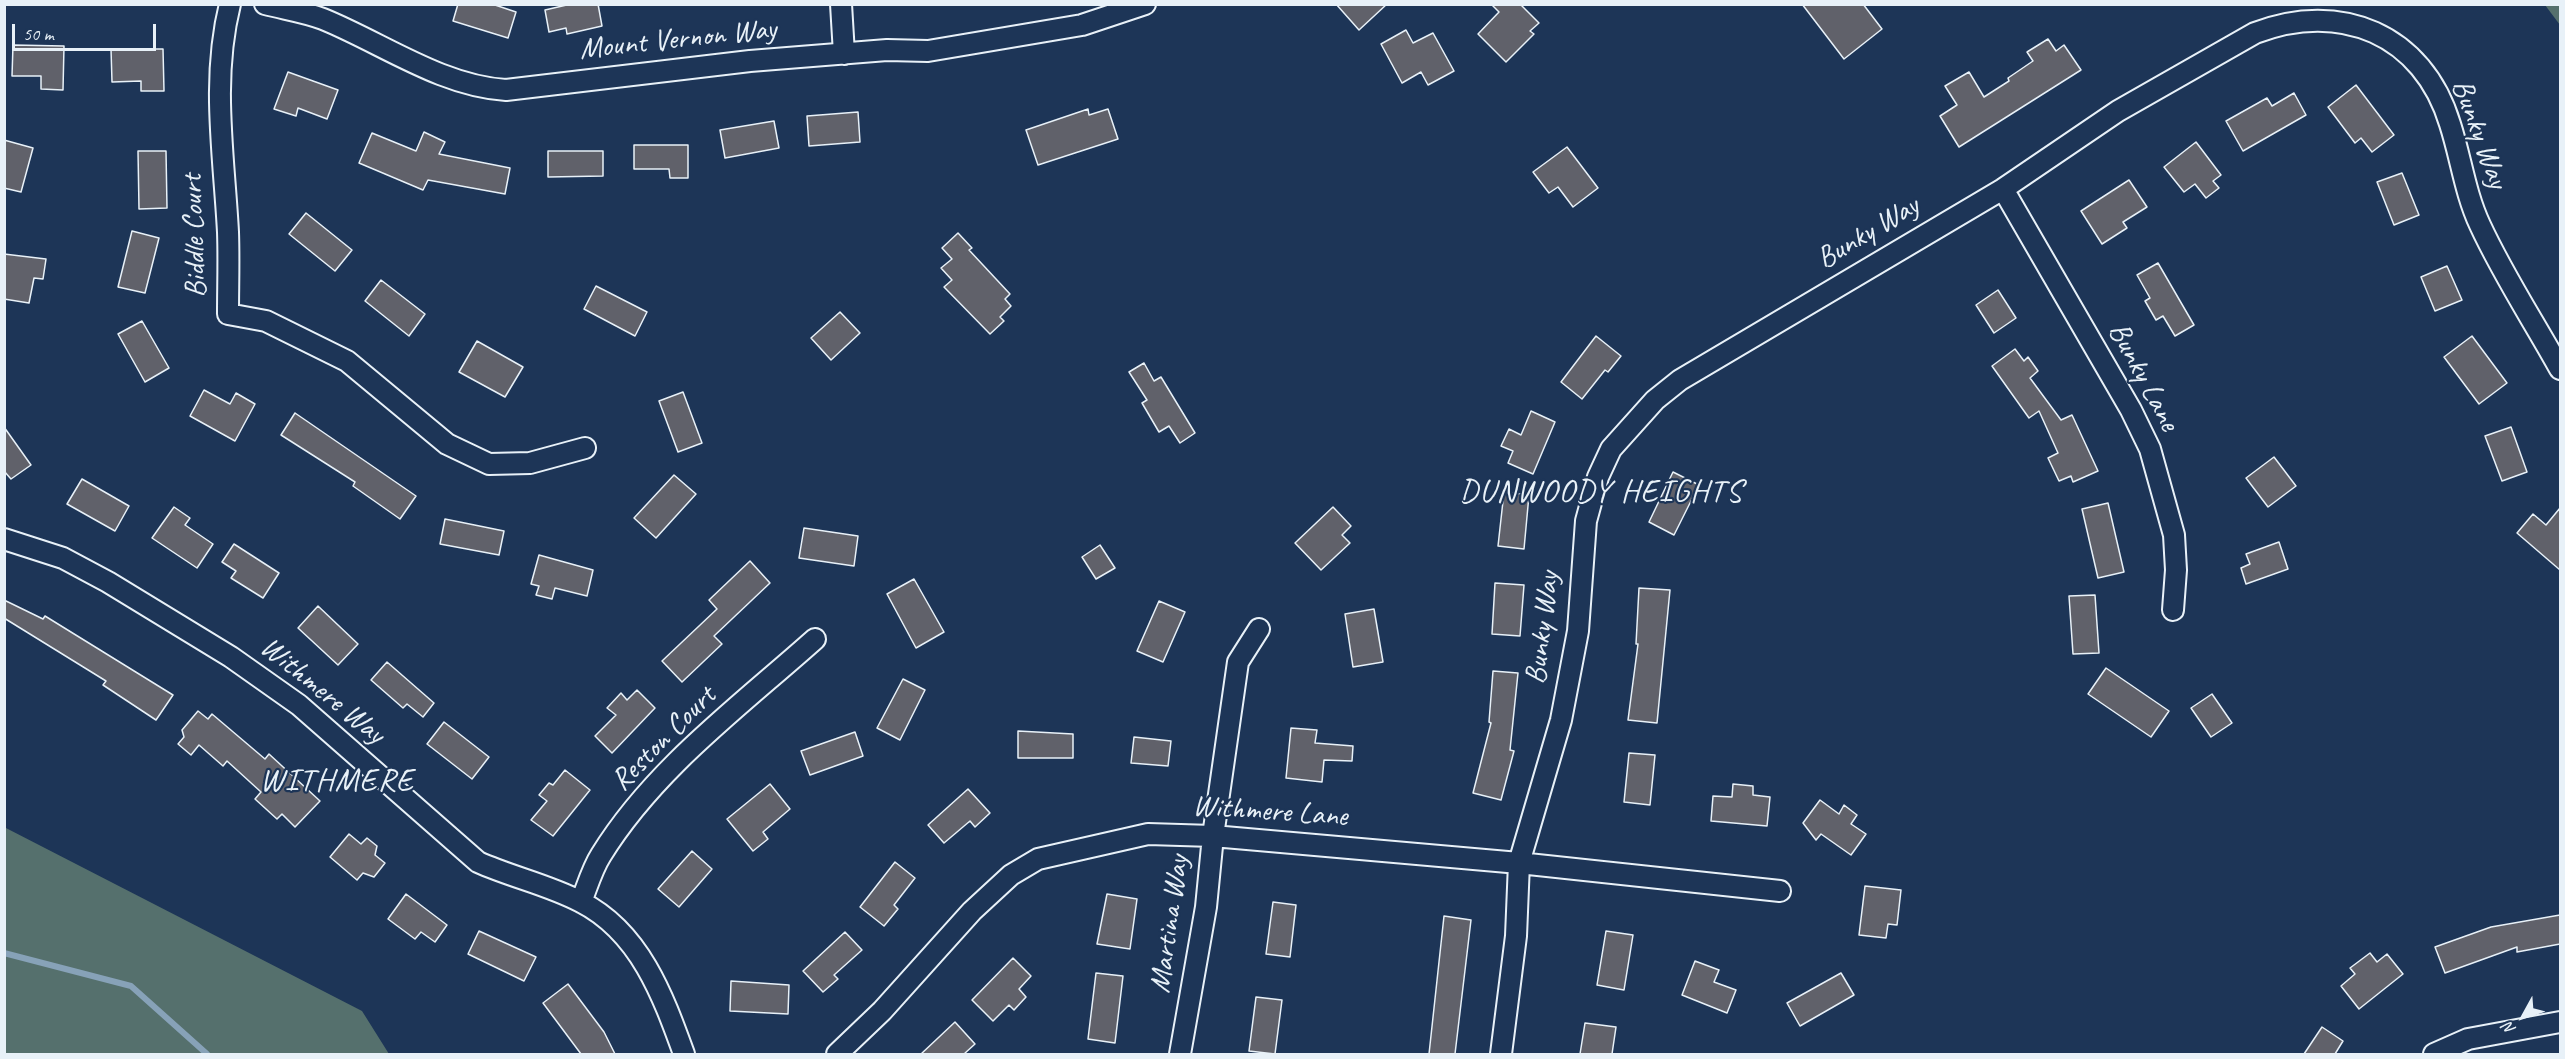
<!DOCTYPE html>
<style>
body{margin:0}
#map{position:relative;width:2565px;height:1059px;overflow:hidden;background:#1d3557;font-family:Caveat,sans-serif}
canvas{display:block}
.frame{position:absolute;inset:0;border:6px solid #e8f1f8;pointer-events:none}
.north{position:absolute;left:2493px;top:987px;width:60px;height:60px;-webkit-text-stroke:4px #1d3557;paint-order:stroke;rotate:230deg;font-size:16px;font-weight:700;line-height:24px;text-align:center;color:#e8f1f8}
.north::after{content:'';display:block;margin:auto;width:21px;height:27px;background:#e8f1f8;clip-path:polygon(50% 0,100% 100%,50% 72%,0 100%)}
.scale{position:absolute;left:12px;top:24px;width:144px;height:27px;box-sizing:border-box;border:3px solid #e8f1f8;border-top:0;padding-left:8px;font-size:18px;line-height:21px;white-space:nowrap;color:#e8f1f8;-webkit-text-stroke:4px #1d3557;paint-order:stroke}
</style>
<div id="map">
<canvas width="2565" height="1059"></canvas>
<div class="frame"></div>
<div class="north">N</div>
<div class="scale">50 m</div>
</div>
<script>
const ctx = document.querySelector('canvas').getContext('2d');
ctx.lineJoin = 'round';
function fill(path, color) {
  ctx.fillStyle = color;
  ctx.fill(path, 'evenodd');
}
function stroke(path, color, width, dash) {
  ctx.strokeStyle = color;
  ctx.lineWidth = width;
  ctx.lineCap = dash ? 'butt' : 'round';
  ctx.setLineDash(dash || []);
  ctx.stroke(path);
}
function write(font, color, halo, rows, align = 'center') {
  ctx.font = font + ' Caveat,sans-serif';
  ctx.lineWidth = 4.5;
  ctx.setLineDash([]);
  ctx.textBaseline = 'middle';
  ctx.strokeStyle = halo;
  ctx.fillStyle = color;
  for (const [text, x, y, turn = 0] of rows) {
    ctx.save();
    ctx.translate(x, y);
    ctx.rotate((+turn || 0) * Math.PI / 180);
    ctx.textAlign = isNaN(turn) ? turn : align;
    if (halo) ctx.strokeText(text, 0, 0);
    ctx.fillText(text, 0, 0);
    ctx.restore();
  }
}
fill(new Path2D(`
 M2545 5H2560V25Z
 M4 827 362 1011 389 1054H5Z`), '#55706d');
stroke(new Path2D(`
 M4 953 131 986 207 1054`), '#87a2b8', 6);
const building = new Path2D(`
 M458 4H492L516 12 508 38 453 21Z
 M571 4H598L602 26 567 34 566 28 549 32 545 10Z
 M1336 4H1387L1359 30Z
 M1491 4H1520L1539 23 1530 31 1534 34 1506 62 1478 34 1499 12Z
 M1802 4H1863L1882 29 1844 59Z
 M1406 30 1413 43 1433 33 1454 71 1428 85 1421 72 1402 83 1381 44Z
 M2048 39 2056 51 2064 45 2081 70 1959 147 1940 116 1957 105 1945 86 1969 72 1984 97 2009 81 2008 78 2033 61 2027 52Z
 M13 45 64 46 63 90 41 89V76H12Z
 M111 49H163L164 91H141V81L112 82Z
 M288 72 338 90 327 119 298 108 296 116 274 109Z
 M2356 85 2394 135 2372 152 2361 138 2355 143 2328 107Z
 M2294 93 2306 115 2243 151 2226 121 2267 98 2272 106Z
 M1088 109 1089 115 1108 109 1118 139 1038 165 1026 130Z
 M858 112 860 142 809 146 807 116Z
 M774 121 779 148 725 158 720 130Z
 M424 132 445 142 439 154 510 168 505 194 428 180 423 190 359 163 372 133 416 151Z
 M4 140 33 148 21 192 4 188Z
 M2196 142 2221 175 2213 181 2219 188 2206 198 2195 184 2184 192 2164 167Z
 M634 145H688V178H670L669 169H634Z
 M1567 147 1598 188 1573 207 1558 187 1549 193 1533 172Z
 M138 151H166L167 208 139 209Z
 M548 151H603V176L548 177Z
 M2402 173 2419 215 2394 225 2377 182Z
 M2129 180 2147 207 2123 222 2127 228 2102 244 2081 211Z
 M306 213 352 250 335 271 289 234Z
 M132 231 159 238 145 293 118 287Z
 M958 233 972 248 969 250 1010 294 1005 299 1011 306 1000 317 1004 321 990 334 944 287 952 280 941 268 952 259 942 248Z
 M4 254 46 259 43 279 34 278 29 303 4 299Z
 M2158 263 2194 325 2175 336 2163 316 2156 320 2145 301 2150 298 2137 275Z
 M2447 266 2462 300 2435 311 2421 277Z
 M381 280 425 314 409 336 365 301Z
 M596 286 647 312 635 336 584 309Z
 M1998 290 2016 318 1994 333 1976 305Z
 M840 312 860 333 831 360 811 338Z
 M142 321 169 368 145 382 118 334Z
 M1596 336 1621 356 1608 372 1605 370 1582 399 1561 382Z
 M2472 336 2507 383 2479 404 2444 357Z
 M477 341 523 367 505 397 459 372Z
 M2015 349 2024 361 2028 357 2038 371 2030 378 2061 420 2072 415 2098 471 2073 482 2071 476 2059 481 2048 458 2058 453 2039 411 2029 418 1992 366Z
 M1144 363 1154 381 1161 377 1195 433 1180 443 1169 426 1159 432 1142 403 1147 400 1129 372Z
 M204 390 230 404 236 393 255 404 235 441 190 416Z
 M683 392 702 443 678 452 659 401Z
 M1531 411 1555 422 1533 474 1508 463 1513 451 1501 446 1509 429 1521 435Z
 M295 413 416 496 400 519 353 486 355 482 281 435Z
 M4 427 31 465 11 479 4 471Z
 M2511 427 2527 472 2502 481 2485 436Z
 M2274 457 2296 486 2268 507 2246 478Z
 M1673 472 1699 485 1674 535 1649 522Z
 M674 475 696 494 656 538 634 518Z
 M82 479 129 506 115 531 67 504Z
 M1504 492 1529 495 1524 549 1498 546Z
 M2108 503 2124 572 2098 578 2082 509Z
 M174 507 190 518 185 525 213 544 197 568 152 538Z
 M1333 507 1351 526 1342 535 1350 543 1321 570 1295 543Z
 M2560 508V570L2517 533 2533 514 2546 525Z
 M445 519 504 531 499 555 440 544Z
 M804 528 858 536 854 566 799 558Z
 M2279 542 2288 569 2246 584 2241 568 2250 564 2246 554Z
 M234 544 279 573 263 598 231 578 236 571 222 562Z
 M1100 545 1115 568 1096 579 1082 557Z
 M539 555 593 570 587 596 555 588 552 599 536 595 539 586 531 584Z
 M750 561 770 583 714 636 722 644 682 682 662 661 717 609 709 600Z
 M914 579 944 632 916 648 887 594Z
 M1495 583 1524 585 1520 636 1492 634Z
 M1639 588 1670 590 1657 723 1628 720 1638 644H1636Z
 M2095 595 2099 653 2073 654 2069 596Z
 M4 600 43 619 45 616 173 695 156 720 103 685 106 681 4 618Z
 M1159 601 1185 612 1163 662 1137 651Z
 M318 606 358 644 338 665 298 628Z
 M1374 609 1383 662 1353 667 1345 614Z
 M387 662 434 703 423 717 407 704 403 708 371 680Z
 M2106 668 2169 711 2151 737 2088 694Z
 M1493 671 1518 673 1510 750 1514 751 1501 800 1473 793 1491 723 1489 722Z
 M903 679 925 690 900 740 877 728Z
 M637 690 655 708 612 753 595 736 616 715 607 708 621 693 627 700Z
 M2212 694 2232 723 2211 737 2191 708Z
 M198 711 208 719 212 714 265 759 269 754 320 801 295 827 282 814 277 819 255 799 261 792 227 761 223 766 199 745 191 755 178 744 184 737 182 730Z
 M444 722 489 757 472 779 427 744Z
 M1291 728 1317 730 1315 743 1353 746 1352 761 1324 760 1322 782 1286 778Z
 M1018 731 1073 734V758H1018Z
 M855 732 863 756 810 775 801 751Z
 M1134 737 1171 741 1168 766 1131 763Z
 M1629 753 1655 755 1650 805 1624 802Z
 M565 770 590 790 553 836 531 820 547 801 539 795 549 783 553 785Z
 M770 784 790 809 763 832 768 839 753 851 727 819Z
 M1733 784 1753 786V795L1770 797 1767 826 1711 821 1713 796 1732 797Z
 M968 789 990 813 975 827 970 821 944 843 928 825Z
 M1820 800 1839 814 1844 805 1857 815 1851 824 1866 834 1851 855 1821 834 1816 840 1803 823Z
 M349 834 361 844 367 838 377 846 375 855 385 863 374 877 363 873 357 880 330 857Z
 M692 851 712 869 679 907 658 889Z
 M895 862 915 878 894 905 898 909 884 926 860 907Z
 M1865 886 1901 890 1897 925 1888 924 1886 938 1859 935Z
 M406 894 447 925 435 942 421 932 415 939 388 919Z
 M1107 894 1137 899 1130 949 1097 944Z
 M1273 902 1296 905 1290 957 1266 954Z
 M2560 915V944L2517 952V947L2445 973 2435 947 2491 927Z
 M1444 916 1471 920 1455 1054H1429Z
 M479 931 536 957 524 981 468 954Z
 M1606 931 1633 935 1624 990 1597 985Z
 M845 932 862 950 834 975 838 979 823 992 803 971Z
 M2370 953 2377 962 2387 954 2403 974 2359 1009 2341 986 2355 974 2350 968Z
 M1013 958 1031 976 1019 989 1026 997 1014 1010 1009 1005 993 1021 972 1000Z
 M1695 961 1719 970 1714 982 1736 990 1727 1013 1682 995Z
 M1096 973 1123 976 1115 1043 1088 1039Z
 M1841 973 1854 995 1800 1026 1787 1003Z
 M731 981 789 985 788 1014 730 1011Z
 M568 984 604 1032 615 1054H581L543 1003Z
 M1256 997 1282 1000 1275 1054 1249 1051Z
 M955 1022 975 1044 964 1054H921Z
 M1585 1023 1616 1027 1612 1054H1580Z
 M2322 1027 2343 1041 2335 1054H2304Z`);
fill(building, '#60616a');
stroke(building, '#e8f1f8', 1.5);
const street = new Path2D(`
 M230 4C211 80 224 156 228 232 229 259 228 287 228 314L266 321 347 361 447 444 489 464 530 463 585 448
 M265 4C284 9 305 12 323 19 382 43 441 86 506 90L750 61 887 50 928 51 1082 25 1145 4
 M841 4 844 54
 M2003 189 2131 410 2150 449 2174 535 2176 570 2173 610
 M4 539 63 558 108 582 231 657 299 705 478 862C511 877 549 885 581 902 640 932 663 996 684 1054
 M581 902C587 887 592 869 601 855 654 769 740 706 815 639
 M837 1054 882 1011 972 911 1011 875 1038 859 1148 834 1213 836 1519 863 1780 891
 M1180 1054 1206 907 1213 836 1238 662 1259 629
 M1501 1054 1516 936 1519 863 1561 720 1578 631 1586 521 1598 477 1611 449 1655 400 1680 380 2003 189 2118 111 2255 33C2340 0 2423 34 2450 124 2461 158 2465 193 2480 225 2503 275 2534 322 2560 369
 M2434 1054 2468 1039 2560 1022`);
stroke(street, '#e8f1f8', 24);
stroke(street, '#1d3557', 20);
write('30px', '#e8f1f8', '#1d3557', [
 ["Mount Vernon Way",678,40,-6],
 ["Bunky Way",2479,134,70],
 ["Bunky Way",1868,233,-31],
 ["Biddle Court",195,236,-92],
 ["Bunky Lane",2143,377,62],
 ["Bunky Way",1543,628,-83],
 ["Withmere Way",322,691,39],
 ["Reston Court",664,739,-45],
 ["Withmere Lane",1270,812,4],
 ["Martina Way",1170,924,-82]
]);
ctx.letterSpacing = '1.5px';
write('32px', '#e8f1f8', '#1d3557', [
 ["DUNWOODY HEIGHTS",1601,493],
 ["WITHMERE",337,782]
]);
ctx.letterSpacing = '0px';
</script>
